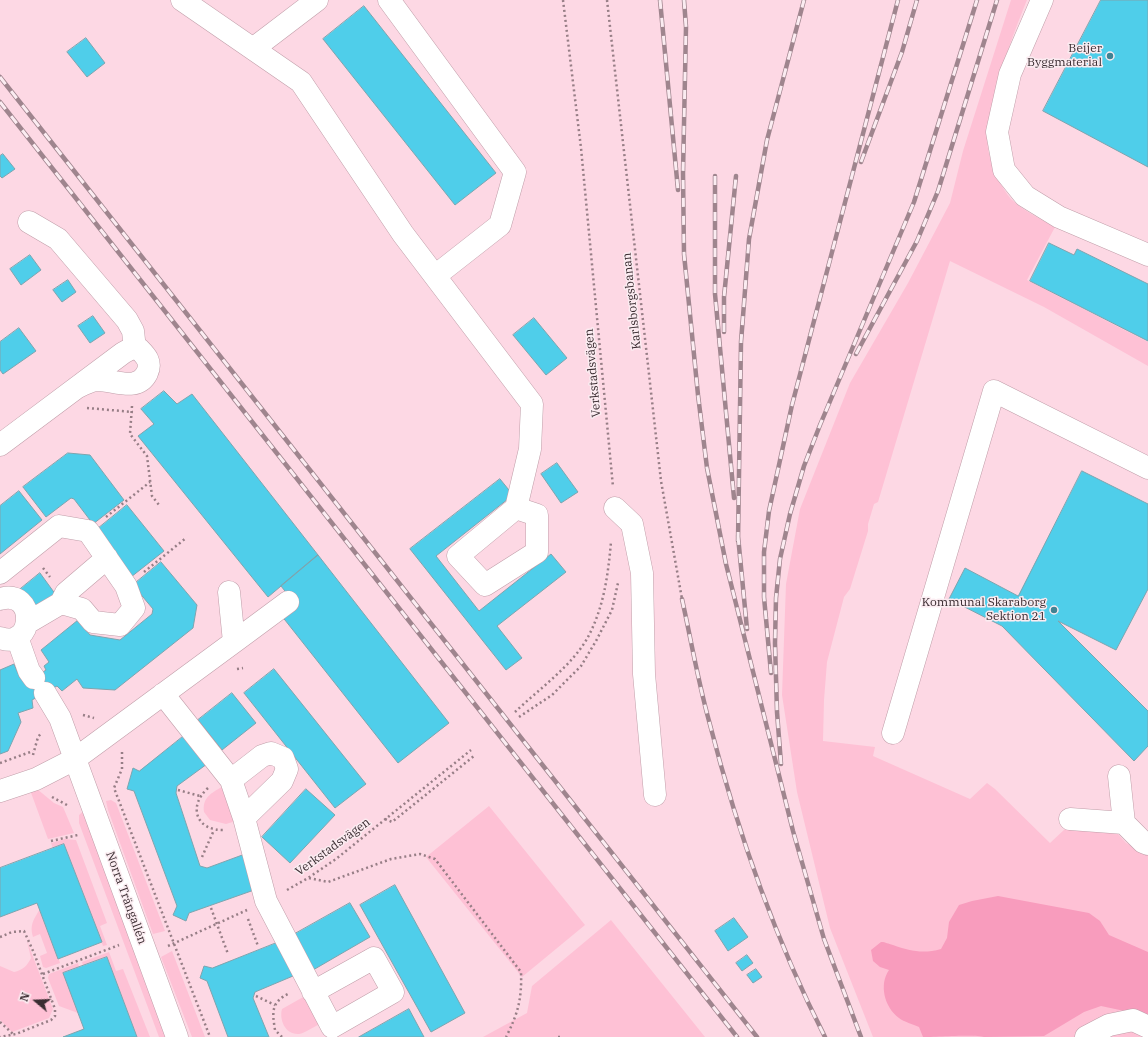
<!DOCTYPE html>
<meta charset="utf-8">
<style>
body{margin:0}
#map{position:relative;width:1148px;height:1037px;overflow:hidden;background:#fdd8e4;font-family:"IBM Plex Serif",serif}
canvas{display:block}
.north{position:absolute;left:16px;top:981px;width:40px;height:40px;-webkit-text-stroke:3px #fbecf1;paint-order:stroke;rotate:289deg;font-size:11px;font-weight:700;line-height:16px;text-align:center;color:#3a2c31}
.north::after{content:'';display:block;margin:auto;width:14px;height:18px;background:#3a2c31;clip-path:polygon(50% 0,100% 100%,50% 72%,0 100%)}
</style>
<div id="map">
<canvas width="1148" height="1037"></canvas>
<div class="north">N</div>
</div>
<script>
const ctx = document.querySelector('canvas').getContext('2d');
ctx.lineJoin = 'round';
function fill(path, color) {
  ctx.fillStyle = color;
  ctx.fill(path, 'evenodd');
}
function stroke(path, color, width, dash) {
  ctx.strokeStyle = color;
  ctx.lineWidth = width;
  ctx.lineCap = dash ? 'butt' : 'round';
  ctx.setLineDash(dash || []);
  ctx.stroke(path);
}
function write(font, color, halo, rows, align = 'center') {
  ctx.font = font + ' "IBM Plex Serif",serif';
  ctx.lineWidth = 3;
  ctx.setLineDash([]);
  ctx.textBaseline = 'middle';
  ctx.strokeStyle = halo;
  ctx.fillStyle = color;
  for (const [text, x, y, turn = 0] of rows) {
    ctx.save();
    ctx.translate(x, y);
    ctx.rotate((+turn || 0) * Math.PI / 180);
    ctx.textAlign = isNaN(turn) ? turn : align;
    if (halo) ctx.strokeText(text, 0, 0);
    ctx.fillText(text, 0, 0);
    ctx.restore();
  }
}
fill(new Path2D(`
 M1011 0H1027C1013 34 981 118 989 153 992 169 1001 187 1011 199 1023 211 1041 219 1055 227L1027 280 1148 342V366L1044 307 950 261 878 502 874 504 868 524V531L850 589 844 597 827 662 824 700 823 741 875 747 873 756 970 799 987 783 995 789 1050 843 1065 829 1116 832 1126 843 1148 853V1037H873L830 928 797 792 782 695 786 584 800 509 850 383 908 283 950 203 963 151Z
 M222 787 236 821 226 824 210 820 204 812C202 798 211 793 222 787Z
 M37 789 54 803 63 807 74 833 48 839 30 790Z
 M111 800 116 803 165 931 153 934 108 810 106 801Z
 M489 806 585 925 522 977 426 857Z
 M86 809 171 1037H159L79 823V815Z
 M65 839 76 840 107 923 100 926 107 945 103 946 64 844 53 849 51 843Z
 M40 909 60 963 46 968 43 967 40 956 47 953 40 934 33 937C29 925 34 919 40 909Z
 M611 920 705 1037H483L527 1013 532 986Z
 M27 941 53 1009 49 1018 12 1032 0 1020V966L14 972C23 970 27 966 31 958Z
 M172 951 205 1037H192L161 957Z
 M109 952 116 971 123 969 150 1037H137L107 957 83 966 82 962Z
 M78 963 79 967 78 1013 59 1006 48 978 49 974Z
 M305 996 320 1024C313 1027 305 1033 299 1034 285 1035 279 1019 282 1009Z`), '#fec1d5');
fill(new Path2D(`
 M998 896 1089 913 1100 921 1109 935 1148 952V1016L1101 1006 1084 1012 1044 1036 984 1037C977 1034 934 1037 923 1037L919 1027C913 1024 904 1022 899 1018 884 1007 879 984 889 970L880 967 873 961 871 950 881 942C886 942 888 944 893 945 910 951 923 954 941 949L947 938 949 922 959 905 972 901Z`), '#f89cbd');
const building = new Path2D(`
 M1101 0H1148V167L1043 111Z
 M364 6 496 173 455 205 323 39Z
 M86 38 105 63 87 77 67 52Z
 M3 154 15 169 2 178 0 176V156Z
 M1049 243 1074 255 1077 249 1148 284V341L1030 281Z
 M30 255 41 270 21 285 10 269Z
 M68 280 76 292 62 302 53 290Z
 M93 316 105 333 90 343 78 326Z
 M534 318 567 358 546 375 513 335Z
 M19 328 36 351 3 374 0 370V342Z
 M164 391 177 404 192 394 318 555 268 597 138 436 154 424 141 409Z
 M68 453 90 455 124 500 93 524 74 499 71 498 46 517 23 487Z
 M557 463 578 492 561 503 541 474Z
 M1082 471 1148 504V589L1116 650 1058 621 1148 711V746L1134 761 1002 626 949 599 965 568 1018 596Z
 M500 479 513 495 436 556 479 611 551 554 566 572 497 626 522 658 506 670 410 549Z
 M19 491 42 520 0 554V506Z
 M127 505 164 551 131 577 95 531Z
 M318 555 449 723 398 763 281 615 296 605 281 586Z
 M161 562 197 605 193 628 115 690 83 688 77 679 62 691 57 686 32 700 33 708 18 713 21 722 8 751 0 754V670L14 664 20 678 23 677 25 684 46 670 44 666 49 662 41 650 78 620 90 635 120 640 152 614 153 609 133 585Z
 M40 573 56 595 36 611 18 591Z
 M274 669 366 784 335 808 244 693Z
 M232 693 256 723 222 750 198 720Z
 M185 735 207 764 177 786 176 793 200 866 207 868 245 854 257 889 189 913 186 921 173 915 177 906 134 791 127 789 133 768 139 771Z
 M306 789 335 815 290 863 262 837Z
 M64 844 102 942 58 959 37 903 0 917V868Z
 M395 885 465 1013 431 1032 360 905Z
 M350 903 370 937 313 970 293 935Z
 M734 918 748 937 728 951 715 931Z
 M279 942 293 976 255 992 253 998 269 1037H228L207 981 200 978 204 966 212 968Z
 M747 955 753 963 742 971 736 963Z
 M107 957 137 1037H63L84 1029 63 973Z
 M756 969 762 977 753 983 747 975Z
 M409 1009 424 1037H359Z`);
fill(building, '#4fceea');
stroke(building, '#7ea4ae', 1);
const minor = new Path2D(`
 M182 0 301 82 403 234 532 404 530 449 516 508 458 556 485 585 537 552V515L516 508
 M389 0 515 172 500 225 435 276
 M1042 0 1010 74 997 132 1004 170 1025 196 1059 217 1148 255
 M254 48 317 0
 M29 222 58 239 127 320 133 331 135 349
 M0 445 123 353 132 348 139 349C146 356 152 362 147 373 137 393 113 379 96 380 89 381 82 385 76 388
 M615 508 632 524 642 573 644 674 655 795
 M0 573 59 526 88 531 126 586 134 608 120 625 93 622 82 609 61 603 27 623
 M0 599C37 588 35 650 0 638
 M61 603 66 593 107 558
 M17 637 29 671 34 678
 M234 642 288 602
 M45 693 60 718 177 1037
 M163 694 231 780 244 818 266 901 332 1027 393 992 374 958 313 992
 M893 733 994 391 1148 468
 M1119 776 1124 823
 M231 780 262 756 271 753 283 758 287 769 282 781 244 818
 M0 791 36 779 75 759 234 642 229 592
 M1070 819 1124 823 1143 842 1148 844
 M1086 1037 1109 1025 1133 1020 1148 1027`);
stroke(minor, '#c09ea9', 23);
stroke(new Path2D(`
 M563 0 581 148 613 487
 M607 0 661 481 682 599
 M132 406 130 434 147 456 152 496 159 505
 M87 408 133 412
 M106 517 150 482
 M43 568 50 577
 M144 572 186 538
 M237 669 243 668
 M515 712C538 690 573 665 588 637 604 607 608 575 611 542
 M83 715 94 718
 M519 717 552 695 581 666 596 641 612 610 618 583
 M122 752V769L114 788 210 1037
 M33 755 38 737 42 732
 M0 763 33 751
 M208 788C187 807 197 831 224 830
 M178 790 200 796
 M52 797 67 805
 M385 819 392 822 474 756
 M51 841 78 835
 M202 857 214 830
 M309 878 328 882 391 859 420 854 435 859 521 972C522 998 518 1014 506 1037
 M287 890 308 878 336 859 471 750
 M211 908 228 954
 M248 919 258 946
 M0 937 12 932 24 931 34 953 55 1009V1016L51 1020 16 1034 0 1037
 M168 946 247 910
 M43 974 119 945
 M256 996 275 1005
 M0 1022 13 1034
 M282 1037 275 1030C272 1011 271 1002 290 993
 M558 1037H560`), '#977e86', 2.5, [2, 3]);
stroke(minor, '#fff', 22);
const rail = new Path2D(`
 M660 0 678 190
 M684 0 686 27 683 173 684 254 698 395 707 468 726 564 793 831 824 939 861 1037
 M0 77 757 1037
 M0 102 737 1037
 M861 162 902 52 917 0
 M715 176V294L734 498
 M724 332V297L736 176
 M856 354 917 241 938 191 997 0
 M738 536 747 629
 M738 541 741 342 749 239 767 140 804 0
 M682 599C691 640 698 681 709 721 737 830 774 937 825 1037
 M771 673 764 597V552L769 511 792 405 898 0
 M781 764 777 712 775 643 776 598 780 559 790 514 804 466 820 425 914 202 977 0`);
stroke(rail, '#9f858e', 4.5);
stroke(rail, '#fbecf1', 3, [9]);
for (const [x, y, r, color] of [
 [1110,56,4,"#408393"],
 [1054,610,4,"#408393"]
]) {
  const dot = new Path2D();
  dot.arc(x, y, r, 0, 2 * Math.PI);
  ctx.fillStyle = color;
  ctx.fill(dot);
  stroke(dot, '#fbecf1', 1.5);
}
write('12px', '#3a2c31', '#fbecf1', [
 ["Beijer",1102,49],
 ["Byggmaterial",1102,63],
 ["Kommunal Skaraborg",1046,603],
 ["Sektion 21",1046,617]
], 'right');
write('12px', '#3a2c31', '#fbecf1', [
 ["Karlsborgsbanan",632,301,-96],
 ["Verkstadsvägen",593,373,-95],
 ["Verkstadsvägen",333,847,-36],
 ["Norra Trängallén",126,898,70]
]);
</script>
